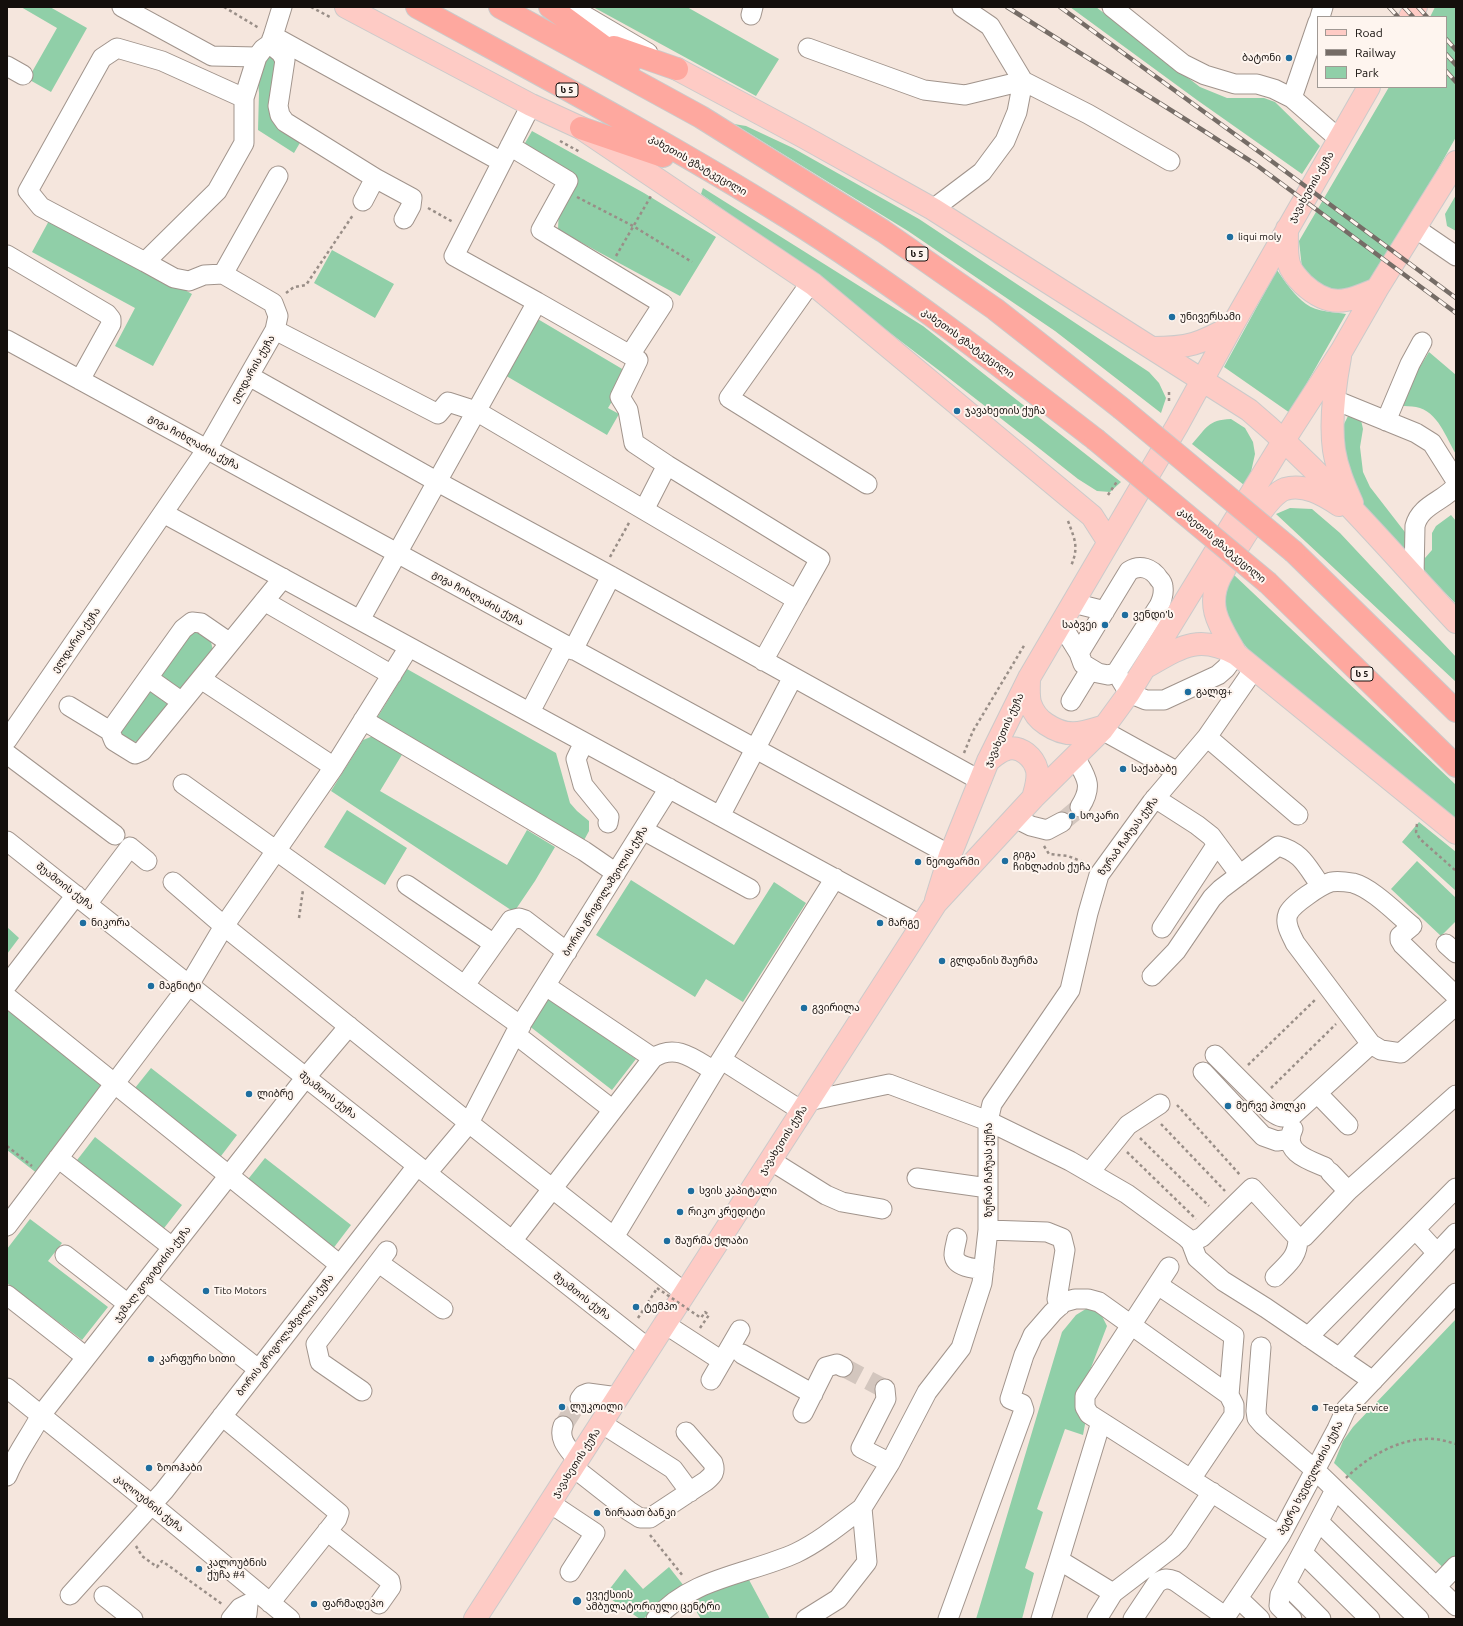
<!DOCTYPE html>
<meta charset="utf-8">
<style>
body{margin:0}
#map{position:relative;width:1463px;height:1626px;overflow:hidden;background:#f5e6dd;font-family:Ubuntu,sans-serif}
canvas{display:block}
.frame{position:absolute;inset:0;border:8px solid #140f0c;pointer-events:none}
.legend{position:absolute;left:1317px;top:16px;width:130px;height:72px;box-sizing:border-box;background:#fef5ef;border:1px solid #a09994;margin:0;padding:5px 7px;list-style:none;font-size:12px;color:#140f0c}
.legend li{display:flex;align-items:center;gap:8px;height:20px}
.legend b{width:20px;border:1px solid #a09994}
</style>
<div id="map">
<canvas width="1463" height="1626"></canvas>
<div class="frame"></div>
<ul class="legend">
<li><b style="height:5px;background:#fecbc5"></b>Road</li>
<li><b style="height:5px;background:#756c66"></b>Railway</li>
<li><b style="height:11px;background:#90cfa8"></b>Park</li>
</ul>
</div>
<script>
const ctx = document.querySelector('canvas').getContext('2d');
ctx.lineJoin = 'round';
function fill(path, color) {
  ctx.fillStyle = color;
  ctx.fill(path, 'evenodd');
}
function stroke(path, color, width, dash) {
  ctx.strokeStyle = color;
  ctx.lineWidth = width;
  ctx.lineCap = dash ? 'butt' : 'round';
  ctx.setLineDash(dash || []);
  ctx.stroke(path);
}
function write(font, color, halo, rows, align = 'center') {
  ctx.font = font + ' Ubuntu,"Noto Sans Georgian",sans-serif';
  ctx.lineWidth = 4;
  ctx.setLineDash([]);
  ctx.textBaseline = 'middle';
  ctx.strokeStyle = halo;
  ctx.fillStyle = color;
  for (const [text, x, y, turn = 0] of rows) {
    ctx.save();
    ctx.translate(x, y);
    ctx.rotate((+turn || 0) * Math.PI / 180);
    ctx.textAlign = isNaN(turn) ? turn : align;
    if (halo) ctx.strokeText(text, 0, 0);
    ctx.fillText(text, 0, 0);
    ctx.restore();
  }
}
fill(new Path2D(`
 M21 7H50L87 28 51 92 28 79 57 28Z
 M593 7H687L779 59 756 96Z
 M1070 7H1096L1200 87 1227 98H1264L1275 102 1320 146 1302 174 1197 100Z
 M1435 7H1456V137L1377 278 1346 294 1315 284 1302 268 1299 241 1389 87H1446V17H1430Z
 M266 55 277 60 271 99 273 122 301 141 294 153 258 130 259 93 257 71Z
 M734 124 746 126 793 148 919 219 1149 372 1159 383 1166 398 1161 413 1055 331 908 231Z
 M532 131 644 193 716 237 680 296 558 230 559 206 576 175 526 146 525 143Z
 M703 188 923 326 1121 482 1110 492 1097 491 1078 479C954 381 830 285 701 194Z
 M1456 195V231L1447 226 1445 214Z
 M51 217 192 294 153 366 115 346 135 308 32 252Z
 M332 250 394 284 375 318 314 283Z
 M1277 270C1285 282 1295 296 1306 304 1317 312 1334 312 1346 314L1290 413 1224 367Z
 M536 318 629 373 608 408 619 414 607 435 503 374Z
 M1429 352 1456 375V454C1446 438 1438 411 1416 407 1411 406 1405 406 1400 406L1418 363 1421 365Z
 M1348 416H1355L1361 420 1363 429 1360 447 1363 472 1370 487 1425 558 1432 550V533L1436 526 1451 515 1456 521V604L1368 513 1346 477 1342 428Z
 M1231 419 1245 428 1253 442 1255 454 1251 472 1244 485 1192 444C1207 428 1207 420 1231 419Z
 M1290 508 1312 509 1340 533 1456 657V682L1276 514Z
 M1233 574 1456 785V819L1256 658 1230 628 1222 599Z
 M194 631 210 638 213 650 137 742 131 741 121 737V730L188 637Z
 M407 669 556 753 570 803 577 811 589 821V831L583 842 377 718Z
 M373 736 403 753 380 791 507 865 527 830 555 847 535 881 514 912 331 791 363 740Z
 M347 810 407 848 385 885 324 847Z
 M1419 822 1456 852V891L1402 842Z
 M1417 861 1456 898V921L1441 936 1391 889Z
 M631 880 734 945 774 882 806 903 743 1002 706 979 695 997 596 935Z
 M7 927 19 938 7 954Z
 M547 998 636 1059 612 1090 528 1025Z
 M7 1006 106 1085 38 1174 7 1150Z
 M151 1068 237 1135 218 1160 131 1093Z
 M95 1137 182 1205 161 1232 74 1164Z
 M265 1158 351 1225 332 1250 245 1183Z
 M30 1219 62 1243 48 1261 108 1307 82 1340 7 1283V1249Z
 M1089 1307 1101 1314 1107 1326 1079 1399 1086 1419 1083 1435 1065 1429 1037 1509 1043 1512 1025 1568 1034 1573 1022 1619H976L1062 1332 1076 1315Z
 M1456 1319V1580L1334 1463 1343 1441 1353 1427Z
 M669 1567 684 1586 643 1619H640L605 1595 625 1569 643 1589Z
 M748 1578 770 1619H701L690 1601Z`), '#90cfa8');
stroke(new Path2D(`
 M1062 822 1080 807
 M843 1367 885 1389
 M563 1426 580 1399`), '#d3c6be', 19, [19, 10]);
const minor = new Path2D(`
 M122 7 212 56 257 57
 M570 7 648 53
 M1112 7 1183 64 1205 75 1235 84H1257L1274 89 1292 98 1338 138
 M751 15 753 7
 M1320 17 1323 7
 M273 36 502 162
 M270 44 281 53 285 60 278 106 280 115 285 122 375 178
 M808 48 924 90 965 95 1023 81 1088 114 1170 161
 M7 66 23 75
 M1292 98 1318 22
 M531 105 454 256 537 302
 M363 201 375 178 412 198 411 206 404 219
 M933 209 982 172 1005 141 1017 112 1023 81 990 26 962 7
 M1415 228 1456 256
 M7 255 107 314 111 319V324L80 380
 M145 262 41 207 28 191 102 58 117 48 162 61 244 98
 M223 274 278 176
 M813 284 804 292 729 398 867 484
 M275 330 438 414 448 402 476 411 797 600 763 661
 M7 340 950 855
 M630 355 638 360 620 397 628 410 634 443 667 465 644 510
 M249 376 436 481 611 576 981 781
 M1335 400 1416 433 1432 443 1456 481
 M1386 421 1410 364 1422 342
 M667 465 820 559 797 600
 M163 513 922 926
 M1414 577 1415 526C1420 505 1444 501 1456 486
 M264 601 392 675
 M1073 603 1105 611
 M360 620 537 302 630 355 663 304 541 230 568 181 510 146
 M1061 624 1079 653 1083 664 1098 673 1108 675 1116 673 1159 606C1162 600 1164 594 1163 587 1163 584 1161 581 1159 579 1152 568 1140 564 1129 571L1079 653
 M573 650 611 576
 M148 678 182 702
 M201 679 334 767
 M1121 680 1129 693 1146 700H1164L1218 675 1226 668 1236 654
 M1071 701 1090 670
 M69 706 110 731 114 741 135 754 142 751 283 578
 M530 712 565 645
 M363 720 584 851 616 873
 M1102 730 1176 771
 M110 731 183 629 192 622 201 623 230 643
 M1207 737 1298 815
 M7 740 207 449 275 330 278 316 273 303 223 274 204 275 189 281 174 278 145 262 217 191 244 143V98L257 57 263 49 270 44 273 36 282 7
 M584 742 576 759 583 785 609 817 608 823
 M7 754 115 835
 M1075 757C1086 777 1094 785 1080 807
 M183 784 521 1026
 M1155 798 1197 825 1211 836 1240 875
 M720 816 793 677
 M1015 818 1031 826 1047 830 1062 822
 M643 830 750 889
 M7 841 649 1349
 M173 882 224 926 469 1123 685 1293
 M407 885 494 944
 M87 904 130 847 147 861
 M1162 928 1217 844
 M1446 944 1456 953
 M1152 976 1176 951 1212 898 1221 889 1278 846C1302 852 1307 867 1321 886
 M7 985 76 895
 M465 985 511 920 519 918 525 920 567 952
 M546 986 653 1058
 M1456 996 1403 945 1400 940V936L1412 926C1396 913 1372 888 1353 883 1347 882 1337 881 1331 882 1321 885 1292 904 1288 914 1284 924 1291 934 1295 943L1371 1044 1381 1050 1401 1053 1456 1005
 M7 997 340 1265
 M515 1034 613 1110
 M1215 1055 1272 1112C1279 1117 1284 1119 1293 1115L1371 1044
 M722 1060 802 1111
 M1203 1072 1263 1136 1277 1141 1290 1139
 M1317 1093 1348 1125
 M808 1101 889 1084 988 1121 1070 1161 1127 1194 1186 1237 1191 1242 1197 1258 1223 1281 1266 1308 1373 1381
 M1293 1129C1282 1152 1308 1160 1325 1167
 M58 1158 172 1247
 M770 1160 826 1195 842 1202 882 1209
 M1090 1172 1128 1125 1160 1104
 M1330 1172 1348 1191
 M427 1173 469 1123 515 1034 669 788
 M917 1178 988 1188
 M7 1226 189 985 224 926 334 767 409 647
 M1415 1229 1437 1253
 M988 1230 1047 1232 1062 1238 1065 1250 1057 1299 1060 1306
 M614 1237 714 1071 835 878
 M957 1238C956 1244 954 1249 954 1255 955 1267 974 1269 984 1269
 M512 1241 653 1058C676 1043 694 1059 714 1071
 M1191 1242 1202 1237 1252 1188 1298 1238 1304 1237 1348 1191 1456 1095
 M65 1255 128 1304
 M379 1263 443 1309
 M1169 1267 1085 1396V1407L1089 1414 1280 1536
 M1275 1277C1287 1264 1298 1258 1298 1238
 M146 1281 258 1369
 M1158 1285 1234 1336 1229 1395
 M7 1295 86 1357
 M665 1324 722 1361
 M1308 1337 1456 1188
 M1261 1347 1256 1411 1257 1418 1263 1425 1315 1470 1456 1606
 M742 1354 813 1394
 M1339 1358 1456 1233
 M711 1380 740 1330
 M7 1388 152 1505 290 1619
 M885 1389 886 1399 861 1448 890 1463
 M362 1391 320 1362 316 1344 387 1251
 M580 1399 583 1395 588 1393 618 1397
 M803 1413 826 1367 837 1364 843 1367
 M222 1416 339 1513 337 1519 270 1603
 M601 1423 673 1469 690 1492
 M563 1426C558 1440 569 1449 577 1460
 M573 1467 629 1511 640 1518H650L706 1481C713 1475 716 1472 713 1463L686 1432
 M7 1476C16 1454 30 1436 41 1415L306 1077 349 1026
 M550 1503 595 1533 570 1572
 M1319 1522 1419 1619
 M327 1531 390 1581 391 1587 379 1604
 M1303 1553 1370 1619
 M1059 1560 1113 1593
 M1286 1584 1321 1619
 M1436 1587 1456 1566
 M70 1595 164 1491 417 1166
 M104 1596 133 1619
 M1238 1598 1260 1619
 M231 1619 240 1608 248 1604 247 1614 243 1619
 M656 1619C690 1578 750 1574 796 1553 819 1542 841 1524 862 1508
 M806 1619 838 1599 867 1562 862 1508 890 1463 927 1392 961 1348 982 1283 988 1230V1121L992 1104 1070 990 1088 913 1099 875 1152 802 1207 737 1254 669
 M948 1619 1024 1410 1022 1404 1010 1399 1024 1355 1030 1342 1033 1335 1053 1312 1064 1302 1075 1299H1088L1099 1302 1229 1395 1234 1405V1415L1191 1479
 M1041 1619 1101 1422
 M1097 1619 1113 1593 1172 1548 1179 1541 1212 1492
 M1133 1619 1157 1583C1164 1578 1168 1578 1175 1581L1226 1617
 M1224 1619 1280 1536 1337 1429 1346 1409 1456 1293
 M1292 1619 1279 1606 1280 1595 1335 1490`);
const major = new Path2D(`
 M346 7 531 105 581 128 813 284 1092 516 1108 541
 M1410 17 1416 7
 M677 69 804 137 933 209 1249 410C1325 474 1389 550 1456 622
 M1287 229C1287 240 1286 253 1289 264 1291 271 1297 278 1303 284 1330 309 1346 302 1377 289
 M1152 348C1188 348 1200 344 1232 326
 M1340 357C1335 384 1330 422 1334 450 1337 469 1344 485 1352 503
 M1236 654C1221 627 1205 608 1220 577 1232 557 1265 496 1285 489 1304 483 1324 495 1339 505
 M1146 667C1181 647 1198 634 1236 654L1456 833
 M1029 678C1029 686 1028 695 1030 703 1033 712 1038 719 1046 724 1068 739 1082 733 1105 726
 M988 761C994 756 999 751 1007 749 1021 745 1034 758 1037 770 1039 780 1035 790 1033 798
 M936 900 950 855 988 761 1029 678 1177 426 1232 326 1369 87
 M475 1619 936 903 1033 798 1102 730 1129 693 1284 440 1342 350 1377 289 1456 162`);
const highway = new Path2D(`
 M417 7C541 75 667 142 787 217 894 284 995 362 1095 439
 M500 7 701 117 883 231 995 309 1121 408
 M550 7 629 65
 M614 47 677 69
 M581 128 663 156
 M1294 552 1456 711
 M1268 583 1456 766`);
stroke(minor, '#a1948c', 21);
stroke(major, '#cbcaca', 24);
stroke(highway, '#cbcaca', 24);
stroke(new Path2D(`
 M224 7 259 28
 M311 7 330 17
 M560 141 580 152
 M577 197 633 226 692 262
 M428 208 453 222
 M616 256 651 196
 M286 293 294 287 306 285 353 215
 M1169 401V391
 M1108 495 1118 480
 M1068 521C1075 540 1079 547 1071 566
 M610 557 630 521
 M964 753 973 731 1025 644
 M1417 824 1416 832 1420 839 1456 871
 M1044 846 1049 854 1068 856 1088 864
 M299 918 303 890
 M1248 1065 1316 999
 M1271 1088 1336 1024
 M1177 1105 1241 1176
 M1161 1124 1225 1191
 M1140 1138 1209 1206
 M7 1146 32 1166
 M1127 1152 1196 1219
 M638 1318 656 1290
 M700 1328 709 1315 705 1312 701 1318
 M1346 1478C1366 1458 1396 1440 1425 1439 1436 1438 1446 1441 1456 1444
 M650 1535 683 1576
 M136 1546 142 1556 157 1567 162 1561 222 1604`), '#998e87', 2.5, [3, 3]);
stroke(minor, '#fff', 19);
stroke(major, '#fecbc5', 22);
stroke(highway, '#fea89f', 22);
const rail = new Path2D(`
 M1007 7 1204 131 1255 164 1456 313
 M1060 7 1262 154 1456 298
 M1389 7 1398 17
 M1404 7 1413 17
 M1418 7 1427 17
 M1446 39 1456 50
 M1446 54 1456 65
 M1446 71 1456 82`);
stroke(rail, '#756c66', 4.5);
stroke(rail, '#fef5ef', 3, [9]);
const highwayBridge = new Path2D(`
 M1121 408 1294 552
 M1095 439 1268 583`);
stroke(highwayBridge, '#cbcaca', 24, []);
stroke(new Path2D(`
 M657 1288 701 1318`), '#998e87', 2.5, [3, 3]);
stroke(highwayBridge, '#fea89f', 22);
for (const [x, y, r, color] of [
 [1289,58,4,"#1e6e9f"],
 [1230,237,4,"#1e6e9f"],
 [1172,317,4,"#1e6e9f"],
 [957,411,4,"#1e6e9f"],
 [1125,615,4,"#1e6e9f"],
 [1105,625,4,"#1e6e9f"],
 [1188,692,4,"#1e6e9f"],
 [1123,769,4,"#1e6e9f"],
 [1072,816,4,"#1e6e9f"],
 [1005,861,4,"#1e6e9f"],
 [918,862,4,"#1e6e9f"],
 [83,923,4,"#1e6e9f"],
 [880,923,4,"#1e6e9f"],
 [942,961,4,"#1e6e9f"],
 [151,986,4,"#1e6e9f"],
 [804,1008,4,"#1e6e9f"],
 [249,1094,4,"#1e6e9f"],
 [1228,1106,4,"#1e6e9f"],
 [691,1191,4,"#1e6e9f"],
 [680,1212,4,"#1e6e9f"],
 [667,1241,4,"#1e6e9f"],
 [206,1291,4,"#1e6e9f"],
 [636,1307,4,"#1e6e9f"],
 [151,1359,4,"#1e6e9f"],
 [562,1407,4,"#1e6e9f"],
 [1315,1408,4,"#1e6e9f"],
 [149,1468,4,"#1e6e9f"],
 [597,1513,4,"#1e6e9f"],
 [199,1569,4,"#1e6e9f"],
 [577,1601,5,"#1e6e9f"],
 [314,1604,4,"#1e6e9f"]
]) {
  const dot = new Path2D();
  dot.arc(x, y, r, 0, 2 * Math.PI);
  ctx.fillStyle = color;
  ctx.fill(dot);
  stroke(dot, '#fef5ef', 1.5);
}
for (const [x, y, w] of [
 [567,90,22],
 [917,254,22],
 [1362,674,22]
]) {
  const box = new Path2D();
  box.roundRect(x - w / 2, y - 7, w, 14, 3);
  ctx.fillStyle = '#fef5ef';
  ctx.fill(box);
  stroke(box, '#140f0c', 1);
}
write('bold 9px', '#140f0c', null, [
 ["ს 5",567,90],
 ["ს 5",917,254],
 ["ს 5",1362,674]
]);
write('10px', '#140f0c', '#fef5ef', [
 ["ბატონი",1281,58,"right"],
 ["liqui moly",1238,237],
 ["უნივერსამი",1180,317],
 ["ჯავახეთის ქუჩა",965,411],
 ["ვენდი'ს",1133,615],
 ["საბვეი",1097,625,"right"],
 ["გალფ+",1196,692],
 ["საქაბაბე",1131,769],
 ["სოკარი",1080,816],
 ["გიგა",1013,855],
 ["ჩიხლაძის ქუჩა",1013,867],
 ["ნეოფარმი",926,862],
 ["ნიკორა",91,923],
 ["მარგე",888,923],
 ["გლდანის შაურმა",950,961],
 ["მაგნიტი",159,986],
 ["გვირილა",812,1008],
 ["ლიბრე",257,1094],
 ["მერვე პოლკი",1236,1106],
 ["სვის კაპიტალი",699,1191],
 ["რიკო კრედიტი",688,1212],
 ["შაურმა ქლაბი",675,1241],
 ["Tito Motors",214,1291],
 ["ტემპო",644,1307],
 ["კარფური სითი",159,1359],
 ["ლუკოილი",570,1407],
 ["Tegeta Service",1323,1408],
 ["ზოოჰაბი",157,1468],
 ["ზირაათ ბანკი",605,1513],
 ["კალოუბნის",207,1563],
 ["ქუჩა #4",207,1575],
 ["ევექსიის",586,1595],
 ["ამბულატორიული ცენტრი",586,1607],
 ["ფარმადეპო",322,1604]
], 'left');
write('10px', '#140f0c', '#fef5ef', [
 ["კახეთის გზატკეცილი",698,165,30],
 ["ჯავახეთის ქუჩა",1311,187,-60],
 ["კახეთის გზატკეცილი",968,343,36],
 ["ელდარის ქუჩა",253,369,-60],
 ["გიგა ჩიხლაძის ქუჩა",194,442,29],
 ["კახეთის გზატკეცილი",1222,545,40],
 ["გიგა ჩიხლაძის ქუჩა",478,598,29],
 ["ელდარის ქუჩა",76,640,-55],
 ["ჯავახეთის ქუჩა",1004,730,-65],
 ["ზურაბ ჩაჩუას ქუჩა",1128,836,-54],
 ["შუამთის ქუჩა",65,886,38],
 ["ბორის გრიგოლაშვილის ქუჩა",605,891,-58],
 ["შუამთის ქუჩა",328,1095,38],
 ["ჯავახეთის ქუჩა",783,1140,-57],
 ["ზურაბ ჩაჩუას ქუჩა",989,1170,-90],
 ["ჯემალ გოგიტიძის ქუჩა",152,1274,-52],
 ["შუამთის ქუჩა",582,1296,38],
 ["ბორის გრიგოლაშვილის ქუჩა",285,1335,-52],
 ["ჯავახეთის ქუჩა",576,1463,-57],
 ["პეტრე ხვედელიძის ქუჩა",1310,1478,-62],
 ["კალოუბნის ქუჩა",149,1503,39]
]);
</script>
